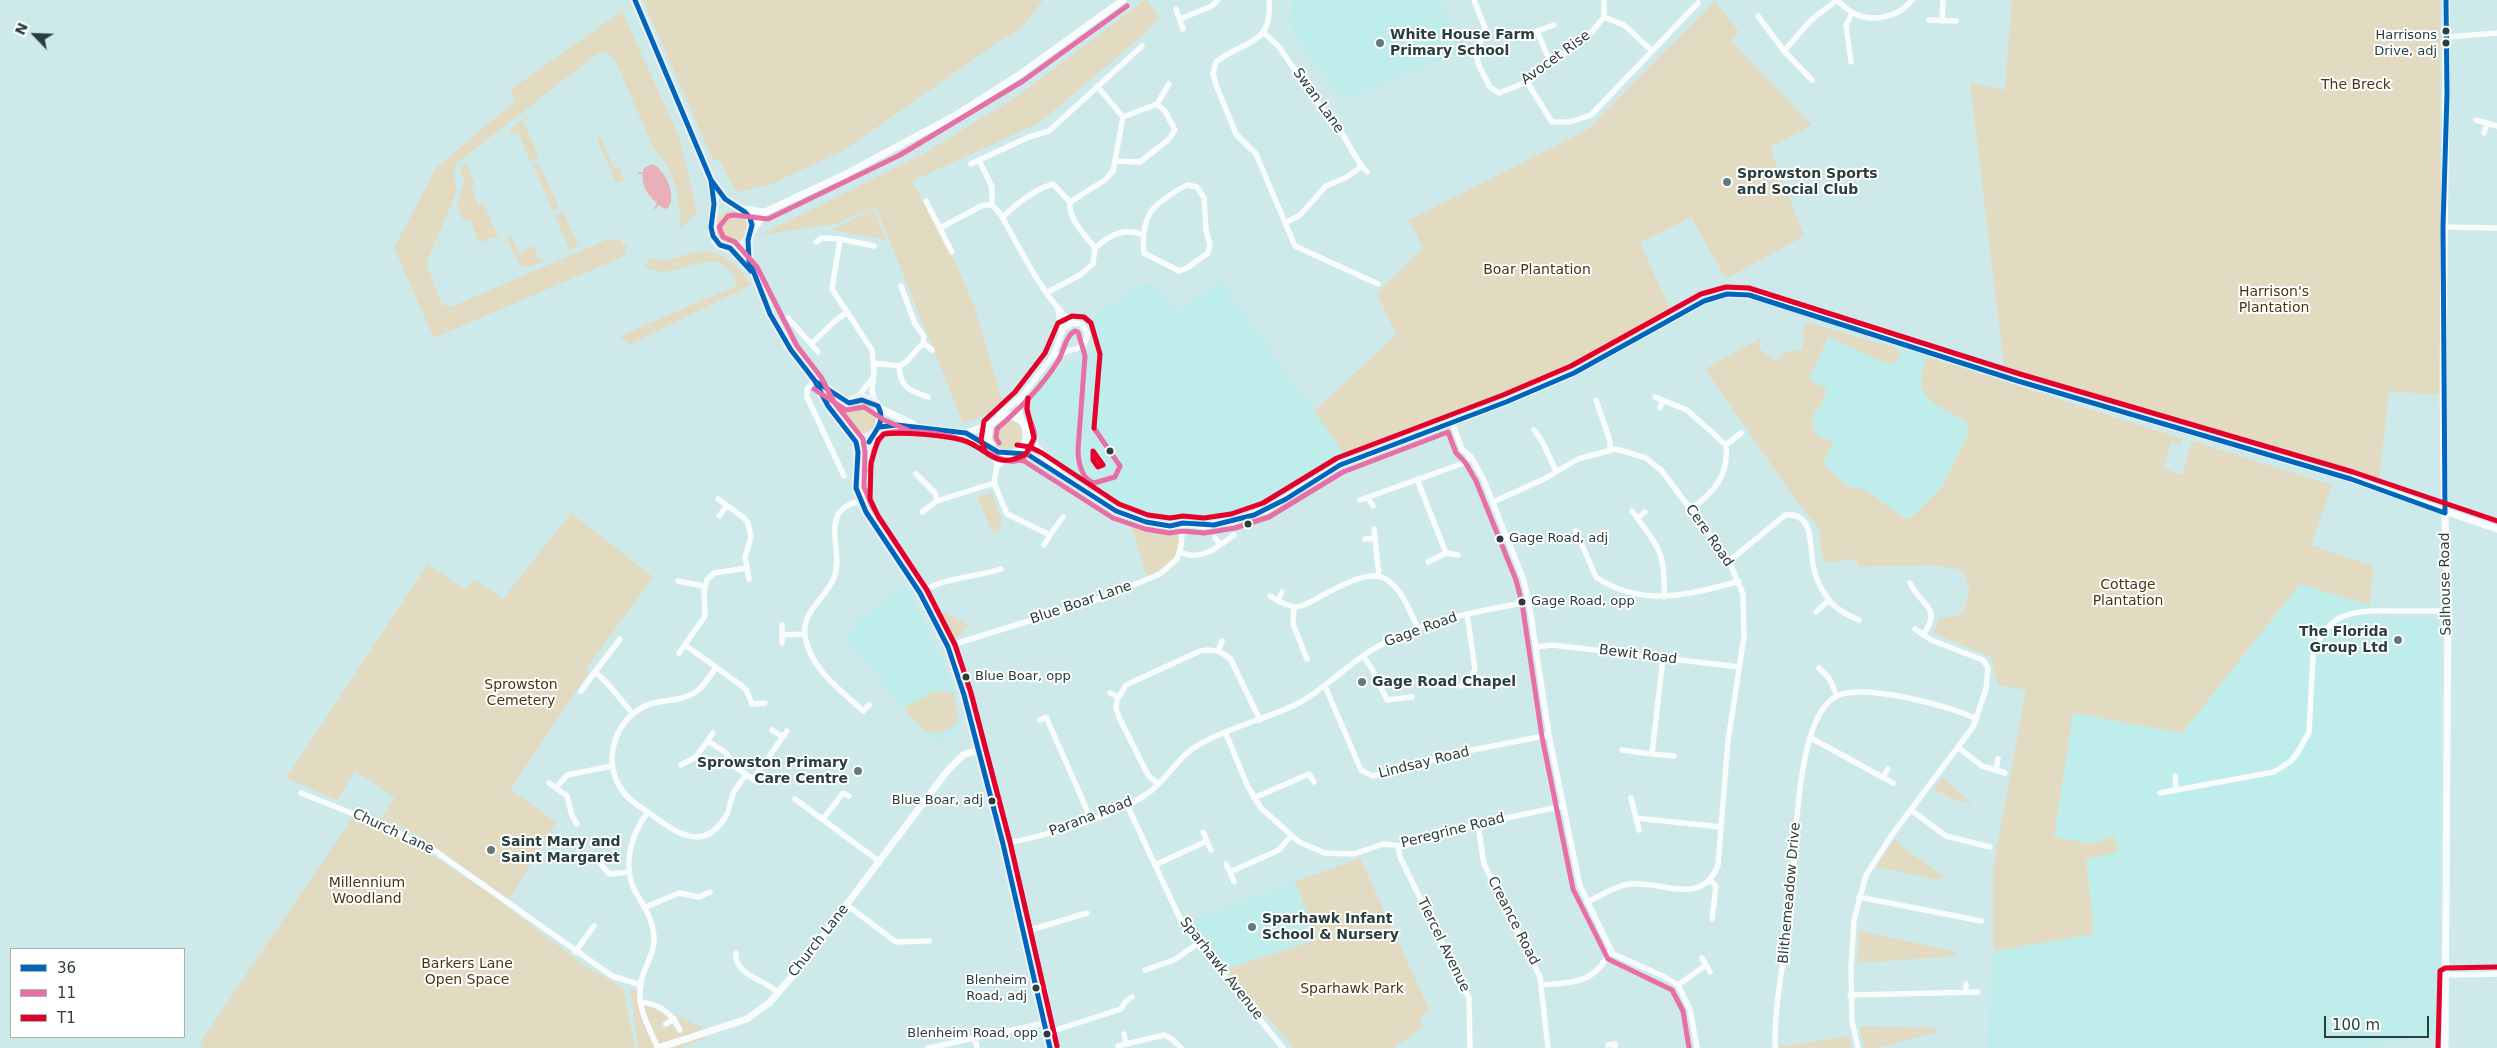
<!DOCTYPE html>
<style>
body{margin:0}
#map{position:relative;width:2497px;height:1048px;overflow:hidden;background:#cee9e9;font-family:"DejaVu Sans",sans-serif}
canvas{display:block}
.legend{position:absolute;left:10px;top:948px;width:175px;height:90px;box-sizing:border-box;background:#fff;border:1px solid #a9b2b1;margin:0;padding:6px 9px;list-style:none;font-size:15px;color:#293e3d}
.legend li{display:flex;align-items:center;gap:10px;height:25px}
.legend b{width:25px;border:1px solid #a9b2b1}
.north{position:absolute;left:10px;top:10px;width:50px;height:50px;-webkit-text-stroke:4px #fff;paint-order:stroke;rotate:294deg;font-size:14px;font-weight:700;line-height:20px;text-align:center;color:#293e3d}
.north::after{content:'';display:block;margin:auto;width:18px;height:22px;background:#293e3d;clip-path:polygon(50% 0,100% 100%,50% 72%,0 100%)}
.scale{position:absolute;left:2324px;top:1016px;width:105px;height:22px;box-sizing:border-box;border:2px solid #293e3d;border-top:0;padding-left:6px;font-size:15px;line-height:18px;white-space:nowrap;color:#293e3d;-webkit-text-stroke:4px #fff;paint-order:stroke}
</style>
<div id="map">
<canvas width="2497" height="1048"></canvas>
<ul class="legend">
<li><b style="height:6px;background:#0065bd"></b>36</li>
<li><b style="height:6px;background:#e76fa6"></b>11</li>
<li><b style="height:6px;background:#e4002b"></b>T1</li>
</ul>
<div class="north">N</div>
<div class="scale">100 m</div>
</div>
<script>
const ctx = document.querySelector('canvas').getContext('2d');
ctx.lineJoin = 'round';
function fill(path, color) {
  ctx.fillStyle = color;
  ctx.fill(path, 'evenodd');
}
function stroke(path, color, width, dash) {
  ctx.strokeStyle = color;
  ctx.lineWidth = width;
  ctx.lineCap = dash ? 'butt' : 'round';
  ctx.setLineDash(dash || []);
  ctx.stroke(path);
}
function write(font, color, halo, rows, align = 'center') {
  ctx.font = font + ' "DejaVu Sans",sans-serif';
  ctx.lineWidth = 4;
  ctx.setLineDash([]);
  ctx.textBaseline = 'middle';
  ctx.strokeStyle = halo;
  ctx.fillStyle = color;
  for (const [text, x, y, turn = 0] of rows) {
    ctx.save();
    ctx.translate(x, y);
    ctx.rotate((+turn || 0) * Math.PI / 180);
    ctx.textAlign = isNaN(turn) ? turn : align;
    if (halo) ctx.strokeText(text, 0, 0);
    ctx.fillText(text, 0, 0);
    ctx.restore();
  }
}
fill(new Path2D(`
 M1293 0H1440L1464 50 1344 100 1294 35 1290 17Z
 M1220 281 1345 455 1266 502 1224 514 1182 517 1130 508 1080 482 1061 465 1036 428 1032 414 1033 402 1041 382 1073 360 1099 345 1089 320 1139 285 1151 283 1178 312Z
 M1828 337 1890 365 1900 353 1893 347 1927 357 1922 369V386L1926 398 1967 423 1968 435 1941 488 1911 518H1905L1863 488H1850L1823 464 1828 439 1818 436 1812 424 1814 413 1821 406 1809 380Z
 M2300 584 2370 605 2369 618 2428 617 2436 619 2441 626 2438 1034 2361 1048H1987L1993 951 2094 934 2086 859 2113 835 2094 844 2054 838 2073 713 2182 733Z
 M905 586 954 687 961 724 951 736 938 741 928 736 846 639 859 620Z
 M1295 882 1318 939 1226 969 1213 952 1211 943 1194 931 1188 922Z`), '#bfedec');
fill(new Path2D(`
 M643 0H1043L1020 30 1004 38 843 151 769 185 736 192 719 159 713 160Z
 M1145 0H1148L1159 18 1148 31 1039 123 912 181 953 258 974 305 1002 401 981 417 963 423 876 207 835 224 760 235 925 153 1016 97Z
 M2012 0H2440L2441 395 2389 391 2379 479 2371 480 2004 366 1970 83 2005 90Z
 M1715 1 1739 32 1731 41 1812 125 1770 147 1804 236 1726 279 1691 217 1640 243 1672 313 1603 354 1542 382 1345 455 1314 411 1396 335 1377 293 1423 248 1409 220 1587 130Z
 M622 11 680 139 697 212 680 229C680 197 676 173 654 149L614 58 606 52 597 54 456 164 454 175 457 191 426 264 440 300 442 304 451 307 608 239 622 240 621 244 627 246 624 256 434 338 394 248 436 168 516 100 510 90Z
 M527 116 528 118 523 121 539 157 530 161 518 132 512 134 510 129Z
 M600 136 614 168 619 166 624 180 616 183 597 139Z
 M539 163 559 208 553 211 533 165Z
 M467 164 475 185 471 187 479 206 484 204 498 236 479 243 470 220H463L457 206 465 180 460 174 463 166Z
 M874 209 886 240 831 230Z
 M715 227a16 16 0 1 1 32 0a16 16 0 1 1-32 0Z
 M563 212 578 244 583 243 565 251 564 250 569 248 555 216Z
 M511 236 519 253 537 245 538 246 534 248 539 260 544 259 545 261 528 267 520 266 507 238Z
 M697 251C723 251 738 263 751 285L629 345 620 336 738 285C722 246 697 267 668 271 661 273 653 270 645 267L649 258 665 261Z
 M1809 323 1893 347 1900 353V358L1890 365 1828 337 1809 380 1827 389 1821 406 1814 413 1812 424 1818 436 1833 442 1823 464 1850 488H1863L1905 518H1911L1941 488 1968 435 1967 422C1937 404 1909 399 1927 357L2183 439 2181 444 2171 442 2164 468 2182 475 2192 441 2332 485 2311 545 2373 566 2370 605 2300 584 2182 733 2073 713 2054 837 2094 844 2114 835 2118 852 2086 859 2094 934 1993 951V869L2026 690 1998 685 1991 657 1933 633 1939 619 1963 614 1970 589 1962 570 1934 565 1858 567 1856 559 1825 563 1821 549 1819 528 1800 506 1705 369 1760 338 1759 348 1775 361 1786 352 1803 350 1804 326Z
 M846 418a15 15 0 1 1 30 0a15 15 0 1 1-30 0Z
 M992 434a15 15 0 1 1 30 0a15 15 0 1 1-30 0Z
 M992 493 1002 521 999 530 992 532 977 497Z
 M571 513 653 577 586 669 589 672 510 789 556 822 509 900 418 835 381 819 395 798 356 771 337 800 286 778 428 564 466 590 474 579 503 599Z
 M1132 527 1169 534H1177L1181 540 1175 561 1147 577Z
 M942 612 970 625 964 627 962 634 953 639Z
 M935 691 953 692 959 721C931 744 924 732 904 708Z
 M1943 778 1973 804 1952 799 1934 789Z
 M353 817 423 849 493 896 585 966 623 988 635 1048H204L199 1044Z
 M1895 839 1905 849 1945 877 1938 880 1884 868 1877 870 1878 864Z
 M1360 858 1429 1009 1420 1017 1423 1027 1393 1048H1294L1226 969 1317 940 1295 882Z
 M1859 929 1865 932 1952 951 1955 952 1956 956 1858 963Z
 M630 989 637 990 638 1004C649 1006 663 1008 669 1018L661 1024 663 1029 673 1024 677 1032 683 1029 676 1015 701 1027 705 1038 679 1048H638Z
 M1860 1026 1936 1028 1938 1032 1877 1048H1864Z
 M1849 1036 1851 1048H1779V1044L1785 1046Z`), '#e2dbc2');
fill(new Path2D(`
 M652 164C665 169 676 194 669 207L665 209C651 201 638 185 644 168Z`), '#e9b1b7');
stroke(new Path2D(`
 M639 173H642
 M655 208 658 204`), '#e9b1b7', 2);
stroke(new Path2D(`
 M1269 0C1273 46 1244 40 1216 62L1213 73 1216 85 1236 134 1256 154 1295 246 1378 284
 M1474 0 1485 28 1476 54 1479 66 1490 87 1499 93 1527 82 1590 34 1604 17V0
 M1837 0C1842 4 1847 10 1853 13 1873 23 1899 17 1912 0
 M1176 9 1183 29
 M1758 16 1784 51 1811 20 1837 0
 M1604 17 1624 25 1651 50
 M1180 19 1212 6 1218 0
 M1929 20 1956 21
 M1942 21 1943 0
 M1264 33 1279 47 1328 118C1346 131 1351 156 1367 172
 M2446 37 2497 33
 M1784 51 1812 80
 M1851 62 1846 25 1852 13
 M1551 64 1537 31 1554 25
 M1527 82 1552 122H1570L1591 115 1698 3
 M1097 86 1123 117
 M1157 104 1169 84
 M2476 120 2497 126
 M2484 133 2487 123
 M979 160 1029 137 1049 131 1142 46
 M971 164 979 160 992 187V205C1003 214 1004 222 1011 233 1027 262 1048 303 1073 323
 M1188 185 1197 187 1204 198 1206 230 1210 245 1208 253 1187 268 1179 271 1144 253C1142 240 1144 224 1150 213 1154 205 1179 188 1188 185Z
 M926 201 952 252
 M1070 202 1105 180 1113 171 1123 117 1157 104 1165 111 1175 130 1168 140 1140 162 1116 161
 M1070 202C1068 219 1085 235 1095 248
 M1004 216C1017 203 1036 189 1053 184L1070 202
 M1285 223 1300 215 1326 186 1347 177 1362 166
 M2443 227 2497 228
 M940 228 983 205H992
 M840 239 874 246
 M816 242 822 238 840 239 832 289 872 350 874 371 872 391 876 403
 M1095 248C1110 235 1123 227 1143 235
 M901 286 915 324 924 336 923 343 932 350
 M1048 292 1080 275 1093 264 1095 248
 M1058 310 1061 332
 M788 318 811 344 835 321 847 312
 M811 344 818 352
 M1054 356 1074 349
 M874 363 899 366 906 362 923 343
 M899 366C900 388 909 390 928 397
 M815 381 807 389V397L844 476
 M1021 397 1019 410 1022 421
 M1655 397 1687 410 1726 445C1729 476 1714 492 1691 509
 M856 399 872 379
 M1596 400 1610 441V451
 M1660 408 1663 400
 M999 415 1021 397 1052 357 1064 328 1073 323 1081 324C1091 333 1088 344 1076 349
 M1452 422 1462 449 1471 457 1483 478 1523 578 1529 602 1549 735 1580 886 1613 954 1663 976 1678 985 1690 1009 1697 1048
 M1534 430 1542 441 1556 471
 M1726 445 1741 433
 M994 450 997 466 994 483 1007 514 1050 535 1063 517
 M997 466 1012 454
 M916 474 935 493 937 501
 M1417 479 1446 553 1428 562
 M1368 498 1373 506
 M718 499 743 517 748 523 751 537 745 557 749 579
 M862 500C852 503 841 507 837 517 830 536 842 558 834 578 825 600 798 613 806 641 814 672 841 690 863 711L869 705
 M1360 500 1461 464 1471 457
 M1493 502 1544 479 1578 459 1615 449 1623 451 1646 458 1662 471 1729 561 1743 594 1744 637 1728 741 1718 865C1702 908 1661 880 1629 884 1615 886 1600 896 1587 902
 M1632 511C1658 547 1666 551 1664 597
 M922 512 937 501 994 483
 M719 516 727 506
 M1638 518 1645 512
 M1374 529 1379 576
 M1576 531 1596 577C1641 608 1691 595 1739 581
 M1215 538 1220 544
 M1365 539 1375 538
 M1044 545 1050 535
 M1180 552C1200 562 1217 548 1234 535
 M1446 553 1458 555
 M1729 561 1785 515C1814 511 1810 547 1813 565 1815 575 1819 586 1825 594 1832 607 1845 614 1859 620
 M678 581 704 586
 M1910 583C1922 608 1943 606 1923 635
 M920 593C940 578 976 577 1001 569
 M1270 596C1277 600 1286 606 1295 607 1305 607 1315 599 1323 595 1381 564 1392 568 1418 629
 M1278 601 1282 592
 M1294 607 1293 624 1307 659
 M1816 612 1829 600
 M782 625V643
 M782 635 804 634
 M620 639 595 672C610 684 620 699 633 714
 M958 643 1096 600 1160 574 1177 559 1181 546 1183 523
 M685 645 742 686 747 691 752 704 765 703
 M1536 647 1552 645 1740 667
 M1218 651 1222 641
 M679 653 705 616 704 591 707 580 714 573 747 568
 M1363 656 1371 667 1387 700 1412 697
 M1663 658 1652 754 1674 756
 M1819 668 1829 678 1837 696
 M1473 676 1482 680
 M1325 686 1361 770 1373 776 1462 752 1549 735
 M1461 686 1469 681 1475 669 1467 614
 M581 691 595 672
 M1110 693 1118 697
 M1040 720 1046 717 1091 819
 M772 730 783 737
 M1226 734 1248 787 1261 808 1299 842 1325 853 1354 854 1383 844 1404 846 1464 827 1563 806
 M1811 738 1893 783
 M708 741 726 753 734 766 755 781
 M1959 748 1982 766 2005 773
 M1622 750 1652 754
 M681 765 696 757 713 733
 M1996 770 1998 759
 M2175 776 2176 790
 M1883 777 1888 769
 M753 779 787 731
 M549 783 567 796 572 816 577 824
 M1158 784 1148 775 1119 717 1116 708 1117 700 1126 685 1200 651 1208 650 1218 651 1230 658 1260 720
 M556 788 567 775 612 766
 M301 793 386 827 435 851 612 976 641 985
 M2160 793 2274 772 2291 761 2298 752 2309 732 2313 656C2326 612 2352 610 2393 611 2411 611 2429 611 2448 611
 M1254 798 1309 774 1314 782
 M1631 798 1636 818
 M795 799 880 862
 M1127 805 1183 925 1283 1048
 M1911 810 1946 836 1990 847
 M648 812C640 807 630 801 624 793 602 765 612 724 643 707 659 698 678 703 694 693 703 688 711 675 716 667
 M823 819 843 793 849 796
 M1478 824 1484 864 1540 977 1548 1048
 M1639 830 1636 818 1721 827
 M1207 841 1211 850
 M1003 844C1044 836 1120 816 1152 790 1167 778 1177 760 1192 749 1222 729 1264 720 1297 704 1326 689 1348 663 1377 647 1423 621 1477 611 1529 602
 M1398 847 1400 857 1469 998 1470 1048
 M601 864 609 874 629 872
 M1226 864 1230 872 1279 850 1291 836
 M1155 865 1207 841 1203 832
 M1230 872 1234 882
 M1710 880 1716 886 1712 919
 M1859 897 1981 921
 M847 905 896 942 929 941
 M646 907 679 893 699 897 710 892
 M1024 932 1087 913
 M575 952 594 926
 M736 953C734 975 764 979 779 993
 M1706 965 1710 972
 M1145 970 1174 960 1197 944
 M2446 975 2497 974
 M1541 985C1576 982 1594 984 1611 950
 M1678 985 1706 965 1702 958
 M1966 992V984
 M1850 995 1978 992
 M640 1002C660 1004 670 1012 680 1030
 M666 1024 674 1019
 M1047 1033 1121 1009 1125 1002 1132 997
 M1124 1034 1126 1043
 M975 1037 977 1048
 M1608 1045 1615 1044V1048
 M1118 1046 1164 1035 1172 1039 1181 1048
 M658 1048C646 1022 633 1001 644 972 648 961 654 952 654 940 654 920 644 907 635 891 622 865 631 834 648 812 674 831 703 855 726 816 730 809 730 801 733 794 736 787 742 781 746 774
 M928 1048 1045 1023
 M1775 1048C1774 1000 1786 953 1791 905 1796 862 1793 717 1837 696 1864 683 1951 706 1977 719
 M1858 1048 1852 1021 1851 968 1854 920 1866 875 1894 832 1973 727 1986 689 1988 668 1983 660 1931 640 1915 629`), '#f8fcfc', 5.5);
stroke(new Path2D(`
 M741 209 765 212
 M752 232 765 212 844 175 956 115 1019 75 1123 0
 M879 408 913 424
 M990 425 988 440 992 447
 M880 427 897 425 966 433 990 425 1003 415H1010L1022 421 1034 445 1057 469
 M966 433C980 441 1008 466 1022 447 1026 442 1027 437 1026 432
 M1016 452 1027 454 1038 460 1116 511 1146 522 1170 526 1183 523 1204 526 1233 521 1266 510 1340 465 1506 402 1574 373 1704 301 1727 294 1749 295 1764 299 2018 381 2351 479 2497 529
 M658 1048 747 1019 769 1003 795 973 948 770 963 755 977 750
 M2445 1048 2448 596C2438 398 2447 198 2446 0`), '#f8fcfc', 7);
stroke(new Path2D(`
 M635 0 711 180 725 199 745 212 750 218 752 225 748 240 749 260 770 314 791 350 815 381 828 406 856 442 858 452 856 488 866 512 920 593 948 647 964 695 1003 844 1050 1048
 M712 185C713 192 715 198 714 205 714 220 705 243 727 248 736 250 742 246 748 240
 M730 248 749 268
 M815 381 849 403
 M843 425C841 418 841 409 848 404 852 400 857 398 862 398 894 400 883 452 849 434
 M862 494 864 462 872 436`), '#f0f1f6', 9);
stroke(new Path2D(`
 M635 0 711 180 725 199 745 212 750 218 752 225 748 240 749 260 770 314 791 350 815 381 828 406 856 442 858 452 856 488 866 512 920 593 948 647 964 695 1003 844 1050 1048
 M711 180 714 204 711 227 713 236 720 245 730 248 751 271
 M818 383 849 403 862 400 878 406C886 421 876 430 869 442
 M880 427 897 425 966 433 998 452 1027 454 1116 511 1146 522 1170 526 1183 523 1214 525 1254 515 1286 499 1340 465 1506 402 1574 373 1704 301 1727 294 1749 295 2018 381 2351 479 2445 513 2443 227 2447 94 2446 0`), '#0065bd', 5);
stroke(new Path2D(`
 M814 389 846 410 864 407 884 420 910 431
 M999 443 996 438 997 429C1019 409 1042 387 1058 361 1064 352 1065 336 1075 331L1078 332 1085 356 1078 449C1078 461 1081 479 1094 483L1115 477 1120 466 1094 428
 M1015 459 1024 461 1113 518 1145 529 1169 533 1183 531 1204 533 1235 528 1269 517 1343 472 1448 432 1456 453 1465 462 1476 481 1516 580 1522 603 1542 737 1573 889 1608 959 1672 990 1683 1011 1689 1048
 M870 471 874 450 883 434C901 428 945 433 963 440 986 448 1021 484 1034 439 1037 429 1027 419 1027 409 1026 406 1028 402 1028 398
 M1057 1046 1010 842 971 693 955 644 926 589 873 508 864 487 865 452 863 439 834 402 821 377 797 346 757 267 735 242 723 237 719 227 728 216 734 215 768 219 900 155 1023 81 1127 6`), '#e76fa6', 5);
stroke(new Path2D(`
 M1028 398 1027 409 1034 438 1026 454C994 472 988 447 962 440 940 435 906 432 884 434L878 440 871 463 870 499 878 516 927 590 955 645 971 693 1010 842 1057 1046
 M1017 445 1030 447 1042 453 1119 504 1148 515 1170 518 1183 516 1204 518 1231 514 1263 503 1337 458 1503 395 1571 366 1701 294 1726 287 1749 288 2020 374 2353 472 2497 521
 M985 451 981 440 984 421 1015 392 1045 353 1058 323 1072 316 1084 317 1091 323 1100 354 1094 428
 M1093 451 1103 465 1098 467 1093 460Z
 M2438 1048 2440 971 2445 968 2497 967`), '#e4002b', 5);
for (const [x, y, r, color] of [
 [2446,31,4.5,"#293e3d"],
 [1380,43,5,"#637a79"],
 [2446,43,4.5,"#293e3d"],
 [1727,182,5,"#637a79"],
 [1110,451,4.5,"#293e3d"],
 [1248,524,4.5,"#293e3d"],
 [1500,539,4.5,"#293e3d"],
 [1522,602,4.5,"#293e3d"],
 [2398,640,5,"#637a79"],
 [966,677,4.5,"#293e3d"],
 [1362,682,5,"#637a79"],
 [858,771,5,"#637a79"],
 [992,801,4.5,"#293e3d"],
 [491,850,5,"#637a79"],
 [1252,927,5,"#637a79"],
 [1036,988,4.5,"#293e3d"],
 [1047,1034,4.5,"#293e3d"]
]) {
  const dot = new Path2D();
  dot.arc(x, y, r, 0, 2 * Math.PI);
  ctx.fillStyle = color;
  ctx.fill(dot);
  stroke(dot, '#fff', 2);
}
write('13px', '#293e3d', '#fff', [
 ["Harrisons",2437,36],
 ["Drive, adj",2437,52],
 ["Gage Road, adj",1509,539,"left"],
 ["Gage Road, opp",1531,602,"left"],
 ["Blue Boar, opp",975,677,"left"],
 ["Blue Boar, adj",983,801],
 ["Blenheim",1027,981],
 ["Road, adj",1027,997],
 ["Blenheim Road, opp",1038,1034]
], 'right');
write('bold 14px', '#293e3d', '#fff', [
 ["White House Farm",1390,35],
 ["Primary School",1390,51],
 ["Sprowston Sports",1737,174],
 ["and Social Club",1737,190],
 ["The Florida",2388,632,"right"],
 ["Group Ltd",2388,648,"right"],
 ["Gage Road Chapel",1372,682],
 ["Sprowston Primary",848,763,"right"],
 ["Care Centre",848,779,"right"],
 ["Saint Mary and",501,842],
 ["Saint Margaret",501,858],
 ["Sparhawk Infant",1262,919],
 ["School & Nursery",1262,935]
], 'left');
write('14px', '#293e3d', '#fff', [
 ["Avocet Rise",1556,58,-36],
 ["Swan Lane",1318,101,54],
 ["Cere Road",1709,536,55],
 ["Salhouse Road",2446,584,-91],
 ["Blue Boar Lane",1081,603,-19],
 ["Gage Road",1421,630,-20],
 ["Bewit Road",1638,655,7],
 ["Lindsay Road",1424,763,-14],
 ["Parana Road",1091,817,-21],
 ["Peregrine Road",1453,831,-14],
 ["Church Lane",393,832,25],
 ["Blithemeadow Drive",1790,893,-85],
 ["Creance Road",1513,921,63],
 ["Church Lane",819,941,-52],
 ["Tiercel Avenue",1443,945,64],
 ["Sparhawk Avenue",1221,969,52]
]);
write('14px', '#4a3415', '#fff', [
 ["The Breck",2356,85],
 ["Boar Plantation",1537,270],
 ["Harrison's",2274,292],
 ["Plantation",2274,308],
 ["Cottage",2128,585],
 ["Plantation",2128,601],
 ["Sprowston",521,685],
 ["Cemetery",521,701],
 ["Millennium",367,883],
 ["Woodland",367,899],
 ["Barkers Lane",467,964],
 ["Open Space",467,980],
 ["Sparhawk Park",1352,989]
]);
</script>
